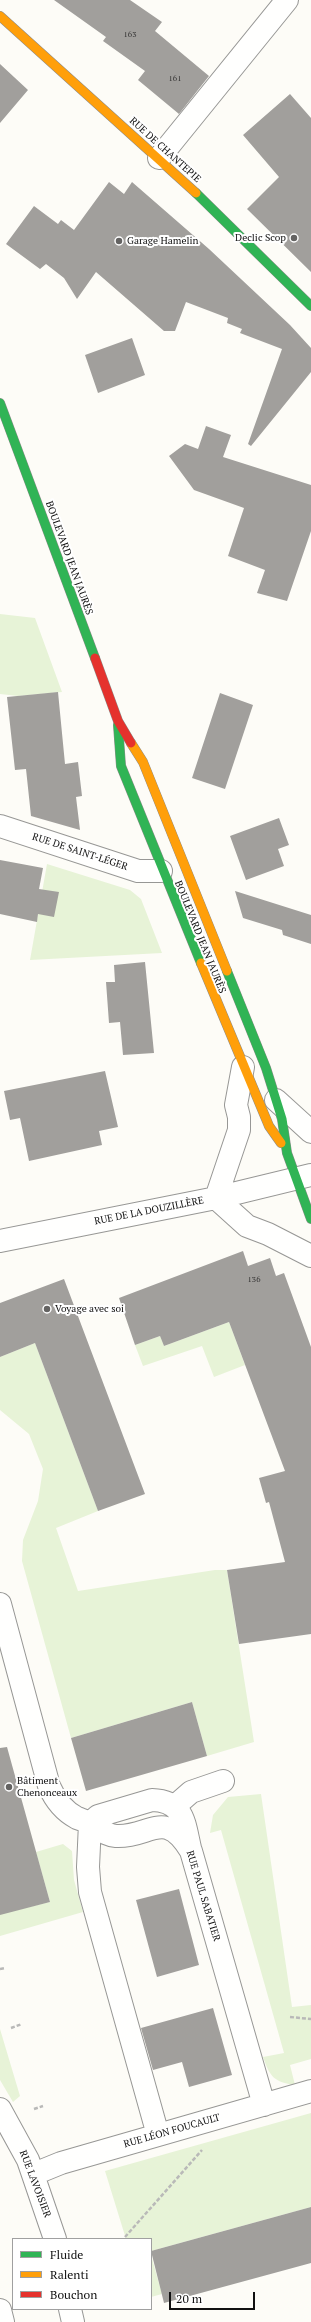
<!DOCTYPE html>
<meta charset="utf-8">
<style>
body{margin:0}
#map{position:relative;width:311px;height:2322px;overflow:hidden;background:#fdfcf7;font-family:"PT Serif",serif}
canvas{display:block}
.legend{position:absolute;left:12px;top:2238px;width:140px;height:72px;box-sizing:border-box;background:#fff;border:1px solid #a0a0a0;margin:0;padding:5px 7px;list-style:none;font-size:12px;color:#111}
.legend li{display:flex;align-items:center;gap:8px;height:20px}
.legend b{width:20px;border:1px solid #a0a0a0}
.scale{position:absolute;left:169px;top:2292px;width:86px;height:18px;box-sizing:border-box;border:2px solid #111;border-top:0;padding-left:5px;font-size:12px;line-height:14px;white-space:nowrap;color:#111;-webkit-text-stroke:3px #fff;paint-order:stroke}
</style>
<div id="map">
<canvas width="311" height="2322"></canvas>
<ul class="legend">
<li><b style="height:5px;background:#30b455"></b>Fluide</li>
<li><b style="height:5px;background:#ff9f0a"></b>Ralenti</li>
<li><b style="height:5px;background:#e5322d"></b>Bouchon</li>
</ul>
<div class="scale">20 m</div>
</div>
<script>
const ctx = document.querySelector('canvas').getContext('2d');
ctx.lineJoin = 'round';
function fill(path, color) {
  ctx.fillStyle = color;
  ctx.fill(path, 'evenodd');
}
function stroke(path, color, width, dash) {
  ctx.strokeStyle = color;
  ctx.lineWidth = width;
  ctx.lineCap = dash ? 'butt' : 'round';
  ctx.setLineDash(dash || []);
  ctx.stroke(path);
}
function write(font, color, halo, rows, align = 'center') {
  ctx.font = font + ' "PT Serif",serif';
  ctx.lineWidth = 4;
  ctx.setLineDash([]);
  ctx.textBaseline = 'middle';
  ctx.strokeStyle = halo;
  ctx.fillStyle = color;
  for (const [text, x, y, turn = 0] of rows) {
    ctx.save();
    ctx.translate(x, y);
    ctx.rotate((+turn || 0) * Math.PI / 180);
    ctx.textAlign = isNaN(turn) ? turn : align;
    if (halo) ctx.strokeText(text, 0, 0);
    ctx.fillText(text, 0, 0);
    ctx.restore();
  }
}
fill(new Path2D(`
 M0 614 35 618 62 692 18 696 0 694Z
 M47 864 130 890 141 899 162 953 30 960Z
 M229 1322 245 1365 214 1377 202 1346 143 1366 135 1345 160 1336 164 1346Z
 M35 1343 98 1511 56 1528 78 1591 215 1570H227L254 1742 207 1756 192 1702 71 1738 22 1561 23 1540 38 1501 43 1469 29 1434 0 1410V1357Z
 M261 1794 292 2007 311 2005V2059L290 2065 295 2085C274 2082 270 2077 263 2057L284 2053 221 1830 210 1833 213 1815 228 1797Z
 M63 1844 72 1851 74 1880 83 1912 0 1936V1914L50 1902 36 1852Z
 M0 2029 20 2096 13 2102 0 2080Z
 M311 2113V2207L151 2251V2239H126L105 2171Z
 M151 2255 162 2294 151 2297Z`), '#e7f3d7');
fill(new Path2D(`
 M54 0H130L162 22 155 31 209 76 179 114 138 80 145 71 103 41 106 37Z
 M0 64 28 90 0 123Z
 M290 94 311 118V272L247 209 279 177 243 135Z
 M109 182 124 194 132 182 209 249 290 325 311 348V372L251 446 248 444 282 349 240 333 242 329 227 323 228 318 186 302 175 331H164L96 272 77 299 64 278 46 264 40 269 6 244 34 206 58 224 61 220 74 230Z
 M132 338 145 375 98 393 85 355Z
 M206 426 231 435 223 457 311 485V531L287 601 257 593 265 570 228 556 244 508 194 490 169 456 185 444 198 449Z
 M58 692 65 764 78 762 82 796 76 797 80 830 31 816 26 769 15 770 7 697Z
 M220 693 253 705 225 789 192 778Z
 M279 818 289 845 278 849 284 866 246 880 230 836Z
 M0 860 43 868 39 889 59 892 54 917 38 914 37 922 0 914Z
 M235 891 311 915V944L283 935 282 930 243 918Z
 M145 962 154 1053 123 1055 120 1022 109 1023 106 982H115L114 965Z
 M105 1071 118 1127 99 1131 102 1145 29 1161 20 1118 10 1120 4 1091Z
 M243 1251 248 1266 270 1258 276 1276 284 1273 311 1347V1634L239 1644 227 1570 285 1562 269 1502 266 1503 259 1478 285 1471 229 1322 164 1346 160 1336 135 1345 119 1298Z
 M64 1279 145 1494 98 1511 35 1343 0 1357V1303Z
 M192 1702 207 1756 86 1791 71 1738Z
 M7 1747 50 1902 0 1915V1748Z
 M179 1889 199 1965 157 1977 136 1900Z
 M213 2008 232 2075 189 2087 182 2062 153 2070 141 2028Z
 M311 2207V2263L164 2303 151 2251Z`), '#a19f9c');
const street = new Path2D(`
 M159 158 287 0
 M0 826 138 871H161
 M276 1100 311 1132
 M216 1198 239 1130V1117L236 1105 243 1067
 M216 1198 247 1226 268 1234 311 1256
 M0 1241 216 1198 311 1175
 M0 1604 49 1786C55 1800 64 1811 77 1818 82 1820 87 1821 91 1824 100 1829 105 1835 116 1836 150 1838 164 1807 191 1851L264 2105
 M175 1806 191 1792 223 1781
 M0 2109 28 2160 55 2239
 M158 2135 90 1892 88 1867 90 1823 98 1816 152 1800C184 1801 184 1822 190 1848
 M34 2174 61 2163 311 2091
 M70 2309 73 2322
 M0 2310 3 2322`);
const fast = new Path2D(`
 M196 193 311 306
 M0 403 95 658
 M118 725 121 766 201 963
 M227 971 266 1068 282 1119 287 1153 311 1219`);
const slow = new Path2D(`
 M0 16 196 193
 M131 743 143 762 227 971
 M201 963 269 1126 281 1143`);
const jam = new Path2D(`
 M95 658 118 721 131 743`);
stroke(street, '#979795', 24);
stroke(fast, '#8e8d8b', 10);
stroke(slow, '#8e8d8b', 10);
stroke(jam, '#8e8d8b', 10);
stroke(new Path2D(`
 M0 1969 5 1968
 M290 2017 311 2019
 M11 2028 22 2024
 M34 2109 43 2106
 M125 2237 202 2150`), '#b9b9b8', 2.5, [4, 2]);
stroke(street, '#fffffe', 22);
stroke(fast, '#30b455', 9);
stroke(slow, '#ff9f0a', 9);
stroke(jam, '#e5322d', 9);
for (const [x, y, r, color] of [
 [294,238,4,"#646362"],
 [119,241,4,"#646362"],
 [47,1309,4,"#646362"],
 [9,1787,4,"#646362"]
]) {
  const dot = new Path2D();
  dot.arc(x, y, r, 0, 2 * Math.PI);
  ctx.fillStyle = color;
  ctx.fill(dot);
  stroke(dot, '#fff', 1.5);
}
write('8px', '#353434', null, [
 ["163",130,35],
 ["161",175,79],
 ["136",254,1280]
]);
write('10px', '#111', '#fff', [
 ["RUE DE CHANTEPIE",165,150,42],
 ["BOULEVARD JEAN JAURÈS",69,558,70],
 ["RUE DE SAINT-LÉGER",80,852,18],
 ["BOULEVARD JEAN JAURÈS",200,937,68],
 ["RUE DE LA DOUZILLÈRE",149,1211,-11],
 ["RUE PAUL SABATIER",203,1896,73],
 ["RUE LÉON FOUCAULT",172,2131,-16],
 ["RUE LAVOISIER",35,2184,69]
]);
write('10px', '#111', '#fff', [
 ["Declic Scop",286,238,"right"],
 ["Garage Hamelin",127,241],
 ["Voyage avec soi",55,1309],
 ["Bâtiment",17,1781],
 ["Chenonceaux",17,1793]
], 'left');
</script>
